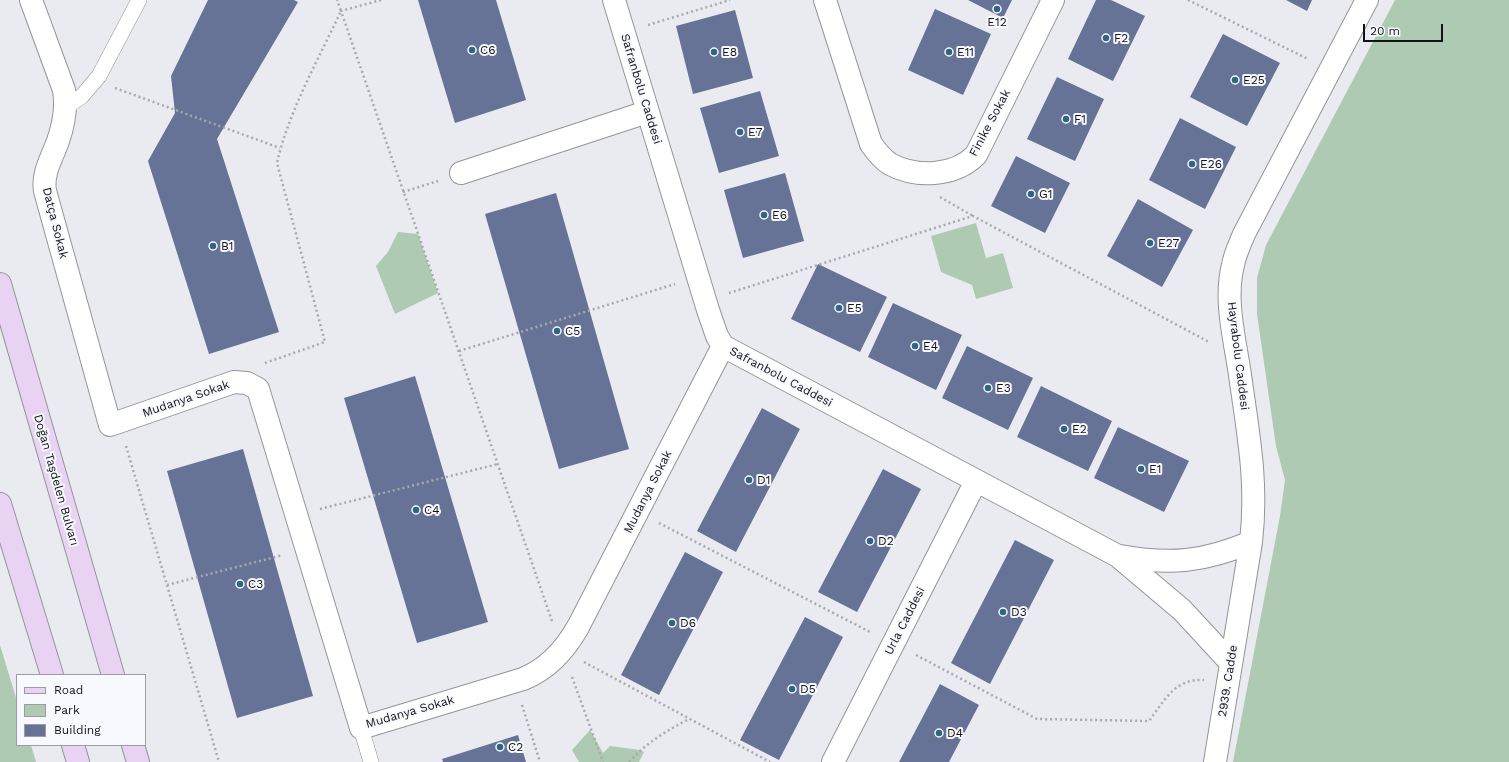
<!DOCTYPE html>
<meta charset="utf-8">
<style>
body{margin:0}
#map{position:relative;width:1509px;height:762px;overflow:hidden;background:#eaebf0;font-family:"Work Sans",sans-serif}
canvas{display:block}
.legend{position:absolute;left:16px;top:674px;width:130px;height:72px;box-sizing:border-box;background:#f7f9fe;border:1px solid #9b9da0;margin:0;padding:5px 7px;list-style:none;font-size:12px;color:#121314}
.legend li{display:flex;align-items:center;gap:8px;height:20px}
.legend b{width:20px;border:1px solid #9b9da0}
.scale{position:absolute;left:1363px;top:24px;width:80px;height:18px;box-sizing:border-box;border:2px solid #121314;border-top:0;padding-left:5px;font-size:12px;line-height:14px;white-space:nowrap;color:#121314;-webkit-text-stroke:3px #f7f9fe;paint-order:stroke}
</style>
<div id="map">
<canvas width="1509" height="762"></canvas>
<ul class="legend">
<li><b style="height:5px;background:#e8d3f3"></b>Road</li>
<li><b style="height:11px;background:#aecab3"></b>Park</li>
<li><b style="height:11px;background:#667296"></b>Building</li>
</ul>
<div class="scale">20 m</div>
</div>
<script>
const ctx = document.querySelector('canvas').getContext('2d');
ctx.lineJoin = 'round';
function fill(path, color) {
  ctx.fillStyle = color;
  ctx.fill(path, 'evenodd');
}
function stroke(path, color, width, dash) {
  ctx.strokeStyle = color;
  ctx.lineWidth = width;
  ctx.lineCap = dash ? 'butt' : 'round';
  ctx.setLineDash(dash || []);
  ctx.stroke(path);
}
function write(font, color, halo, rows, align = 'center') {
  ctx.font = font + ' "Work Sans",sans-serif';
  ctx.lineWidth = 4;
  ctx.setLineDash([]);
  ctx.textBaseline = 'middle';
  ctx.strokeStyle = halo;
  ctx.fillStyle = color;
  for (const [text, x, y, turn = 0] of rows) {
    ctx.save();
    ctx.translate(x, y);
    ctx.rotate((+turn || 0) * Math.PI / 180);
    ctx.textAlign = isNaN(turn) ? turn : align;
    if (halo) ctx.strokeText(text, 0, 0);
    ctx.fillText(text, 0, 0);
    ctx.restore();
  }
}
fill(new Path2D(`
 M1395 0H1509V762H1233L1280 516 1285 480 1276 446 1257 314V278L1266 245Z
 M976 223 986 258 1003 253 1013 288 976 299 972 285 941 272 931 236Z
 M398 232 418 234 438 293 395 314 376 266 388 252Z
 M0 645 17 701V745H31L36 762H0Z
 M590 730 603 753 610 746 640 750 644 752 639 762H579L572 750Z`), '#aecab3');
fill(new Path2D(`
 M208 0H294L298 2 217 139 279 332 209 354 148 161 175 113 171 76Z
 M418 0H496L526 100 455 123Z
 M968 0H1012L1003 18Z
 M1096 0H1111L1145 16 1113 81 1068 59Z
 M1286 0H1312L1307 11Z
 M935 9 991 34 963 95 908 70Z
 M735 10 753 78 693 94 676 26Z
 M1223 34 1280 63 1247 126 1190 97Z
 M1057 77 1104 99 1075 161 1027 139Z
 M760 91 779 156 719 173 700 108Z
 M1180 118 1236 147 1205 209 1149 180Z
 M1016 156 1070 183 1045 233 991 206Z
 M785 173 804 241 743 258 724 190Z
 M556 193 629 449 559 469 485 214Z
 M1138 199 1193 230 1162 287 1107 256Z
 M818 264 887 297 860 352 791 319Z
 M893 303 962 335 936 390 868 357Z
 M967 346 1033 378 1008 430 942 398Z
 M415 376 488 622 417 643 344 398Z
 M1041 386 1112 421 1088 471 1017 437Z
 M762 408 800 429 736 552 697 531Z
 M1118 427 1189 461 1164 512 1094 478Z
 M243 449 313 696 237 718 167 471Z
 M883 469 921 489 857 612 818 592Z
 M1015 540 1054 560 990 684 951 663Z
 M685 552 723 572 659 695 621 675Z
 M805 617 843 637 779 760 740 740Z
 M940 684 979 705 949 762H899Z
 M518 735 526 762H443L442 759Z`), '#667296');
const service = new Path2D(`
 M65 108 82 96 99 76 139 0
 M361 728 371 762`);
const minor = new Path2D(`
 M31 0 64 90C67 108 64 124 58 141 52 158 42 173 45 191L110 425 234 382 247 383 258 389 361 728 523 679C548 669 565 650 578 627L723 346
 M614 0 708 310 717 336 723 346 1118 556 1182 610 1231 663
 M825 0 871 144C876 151 882 159 890 164 916 178 954 177 976 155L1053 0
 M461 173 647 112
 M1120 556C1170 565 1204 562 1251 542
 M833 762 976 481
 M1215 762 1251 542C1258 482 1248 433 1240 375 1235 340 1224 300 1233 265 1235 254 1240 244 1244 234L1367 0`);
const secondary = new Path2D(`
 M0 284 113 675
 M0 504 52 675
 M73 745 78 762
 M133 745 138 762`);
stroke(service, '#939599', 16);
stroke(minor, '#939599', 24);
stroke(secondary, '#939599', 24);
stroke(new Path2D(`
 M381 0 341 11 552 621
 M1188 0 1308 59
 M648 25 730 0
 M115 88 280 148
 M403 192 438 181
 M940 197 973 216
 M729 293 973 216 1209 342
 M459 351 675 284
 M265 363 325 342 277 163C288 113 319 58 341 11L337 0
 M126 446 219 762
 M320 509 498 464
 M659 523 872 633
 M167 585 283 555
 M916 655 1037 719 1149 721C1164 701 1175 678 1204 680
 M584 662 770 762
 M572 677 603 762
 M522 705 540 762
 M629 762C646 743 666 731 689 719`), '#a8a9ad', 2.5, [2, 3]);
stroke(service, '#fff', 15);
stroke(minor, '#fff', 22);
stroke(secondary, '#e8d3f3', 22);
for (const [x, y, r, color] of [
 [997,9,4,"#316481"],
 [1106,38,4,"#316481"],
 [472,50,4,"#316481"],
 [714,52,4,"#316481"],
 [949,52,4,"#316481"],
 [1235,80,4,"#316481"],
 [1066,119,4,"#316481"],
 [740,132,4,"#316481"],
 [1192,164,4,"#316481"],
 [1031,194,4,"#316481"],
 [764,215,4,"#316481"],
 [1150,243,4,"#316481"],
 [213,246,4,"#316481"],
 [839,308,4,"#316481"],
 [557,331,4,"#316481"],
 [915,346,4,"#316481"],
 [988,388,4,"#316481"],
 [1064,429,4,"#316481"],
 [1141,469,4,"#316481"],
 [749,480,4,"#316481"],
 [416,510,4,"#316481"],
 [870,541,4,"#316481"],
 [240,584,4,"#316481"],
 [1003,612,4,"#316481"],
 [672,623,4,"#316481"],
 [792,689,4,"#316481"],
 [939,733,4,"#316481"],
 [500,747,4,"#316481"]
]) {
  const dot = new Path2D();
  dot.arc(x, y, r, 0, 2 * Math.PI);
  ctx.fillStyle = color;
  ctx.fill(dot);
  stroke(dot, '#f7f9fe', 1.5);
}
write('12px', '#121314', '#f7f9fe', [
 ["E12",997,22,"center"],
 ["F2",1114,38],
 ["C6",480,50],
 ["E8",722,52],
 ["E11",957,52],
 ["E25",1243,80],
 ["F1",1074,119],
 ["E7",748,132],
 ["E26",1200,164],
 ["G1",1039,194],
 ["E6",772,215],
 ["E27",1158,243],
 ["B1",221,246],
 ["E5",847,308],
 ["C5",565,331],
 ["E4",923,346],
 ["E3",996,388],
 ["E2",1072,429],
 ["E1",1149,469],
 ["D1",757,480],
 ["C4",424,510],
 ["D2",878,541],
 ["C3",248,584],
 ["D3",1011,612],
 ["D6",680,623],
 ["D5",800,689],
 ["D4",947,733],
 ["C2",508,747]
], 'left');
write('12px', '#121314', '#f7f9fe', [
 ["Safranbolu Caddesi",641,89,73],
 ["Finike Sokak",990,123,-62],
 ["Datça Sokak",55,223,76],
 ["Hayrabolu Caddesi",1238,356,83],
 ["Safranbolu Caddesi",781,377,28],
 ["Mudanya Sokak",186,399,-19],
 ["Doğan Taşdelen Bulvarı",56,480,74],
 ["Mudanya Sokak",648,492,-63],
 ["Urla Caddesi",905,621,-63],
 ["2939. Cadde",1228,681,-81],
 ["Mudanya Sokak",410,712,-16]
]);
</script>
